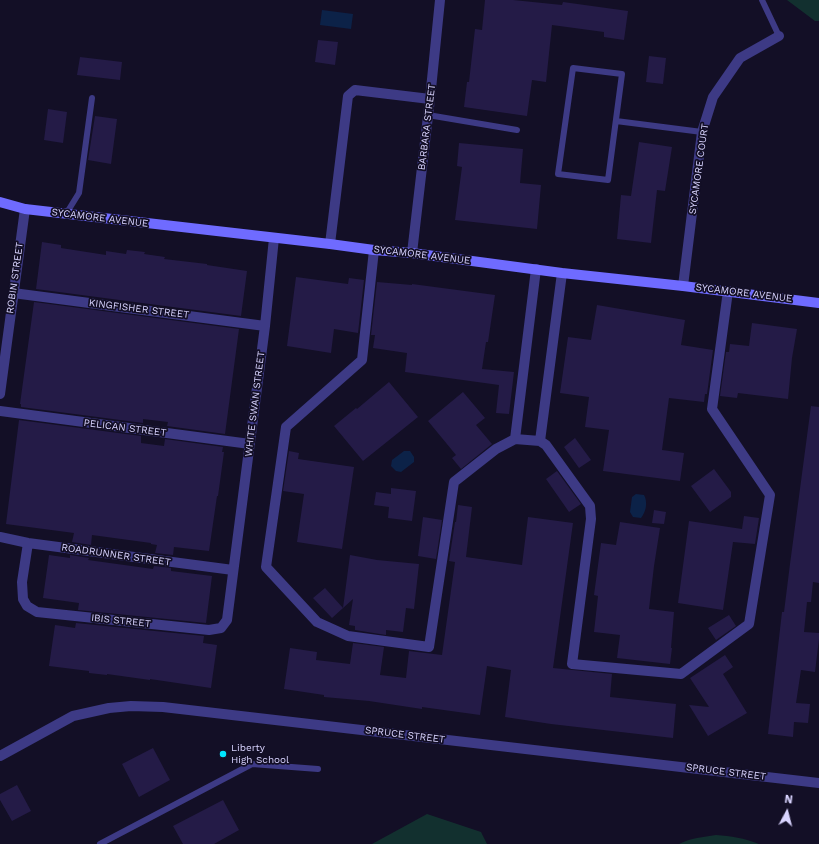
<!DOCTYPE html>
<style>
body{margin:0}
#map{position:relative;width:819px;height:844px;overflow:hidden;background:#130f26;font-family:"Work Sans",sans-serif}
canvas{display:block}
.north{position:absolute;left:767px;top:792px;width:40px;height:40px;-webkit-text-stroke:3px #130f26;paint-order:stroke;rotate:7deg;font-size:11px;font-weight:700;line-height:16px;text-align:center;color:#d9d4ff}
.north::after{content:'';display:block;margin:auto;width:14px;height:18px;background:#d9d4ff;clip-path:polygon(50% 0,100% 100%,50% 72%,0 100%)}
</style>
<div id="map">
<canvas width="819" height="844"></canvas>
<div class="north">N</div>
</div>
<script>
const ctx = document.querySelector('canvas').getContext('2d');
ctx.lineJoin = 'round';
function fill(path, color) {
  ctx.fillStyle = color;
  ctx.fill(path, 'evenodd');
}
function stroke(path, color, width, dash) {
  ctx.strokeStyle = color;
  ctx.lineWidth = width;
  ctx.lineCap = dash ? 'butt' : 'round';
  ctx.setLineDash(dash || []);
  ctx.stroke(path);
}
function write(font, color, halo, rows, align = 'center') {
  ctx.font = font + ' "Work Sans",sans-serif';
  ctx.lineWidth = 3.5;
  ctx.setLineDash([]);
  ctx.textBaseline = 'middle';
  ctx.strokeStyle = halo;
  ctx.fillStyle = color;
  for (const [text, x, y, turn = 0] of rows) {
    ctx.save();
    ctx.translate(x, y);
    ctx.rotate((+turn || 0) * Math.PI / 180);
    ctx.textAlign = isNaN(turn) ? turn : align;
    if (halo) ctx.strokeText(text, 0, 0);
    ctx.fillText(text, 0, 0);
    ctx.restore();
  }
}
fill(new Path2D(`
 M787 0H819V21H815Z
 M427 814 481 832 487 844H372Z
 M716 835C731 836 744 838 759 844H679C691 838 703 837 716 835Z`), '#12302f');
fill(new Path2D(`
 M322 10 353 14 351 29 320 25Z
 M404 451H410L414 457V462L401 472 396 471 391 466 392 460Z
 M636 494 644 495C648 502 646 512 641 518L633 517 630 512 632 497Z`), '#0c2248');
fill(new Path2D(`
 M485 0H513L562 5 563 2 628 11 624 40 604 37V32L552 25 546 82 532 80 527 116 464 107 467 82H469L475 29 482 30Z
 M318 40 338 42 335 65 315 62Z
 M649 56 666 58 663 84 646 82Z
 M80 57 122 62 120 80 77 75Z
 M48 109 67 112 63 143 44 140Z
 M95 116 117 119 111 164 88 160Z
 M639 142 672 147 665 191 657 190 651 243 617 239 621 195 631 196Z
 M459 143 523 149 520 183 541 185 537 229 455 220 462 167 457 166Z
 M42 242 61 245V248L106 255V251L126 254 127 250 145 252 144 254 165 257 164 259 207 264V265L247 271 241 316 36 289Z
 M296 277 348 284 349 278 364 280 358 333 334 329 331 353 287 346Z
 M377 282 412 285V284L495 295 488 342H486L482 369 514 372 509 414 496 413 499 385 405 372 407 353 373 348 375 335H371Z
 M34 302 239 329 225 434 167 426 168 422 143 419V423L21 407V404H20Z
 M597 305 685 320 681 345 713 350 707 394H705L704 402 669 398 662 450 684 453 680 481 603 471 609 430 585 427 589 397 560 393 568 337 591 340Z
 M752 323 797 329 792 358 788 399 738 393 737 398 720 396 726 352H729L730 344 749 346Z
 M389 382 418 417 363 461 334 426 356 408 357 409Z
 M463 392 485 418 476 425 492 444 461 469 452 458 456 455 428 421Z
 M811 406 819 407V583L813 582 811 602H807L804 632 819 633V639L815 672 801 670 796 703 810 704 808 723 794 722 793 737 768 734 782 612H784L790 564Z
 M19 420 141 436V443L164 446 165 439 223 447 222 452H224L218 496H217L209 551 174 547 173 555 155 553 157 545 151 544V543L92 535 91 545 72 542 74 533 6 524Z
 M575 438 591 460 579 468 564 447Z
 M289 451 299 453 298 459 354 467 342 549 297 542 304 494 283 491Z
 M714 469 731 492V497L710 512 691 486Z
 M557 471 581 504 569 512 546 479Z
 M391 488 416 491 412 521 388 518 389 507 374 505 376 492 391 494Z
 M458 505 472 507 466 557 522 565 528 517 573 523 553 668 612 674 610 697 676 704 673 738 551 724 505 717 511 670 487 666 480 715 422 707V709L369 701 324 697V695L284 689 290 648 317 652 316 660 350 664 353 643 384 647 380 675 406 678 409 651 442 655 455 562 449 561 455 522H456Z
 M654 510 666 512 664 524 652 523Z
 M744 516 759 518 755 544 733 542 723 610 678 603 689 521 742 529Z
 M423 517 442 520 436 559 418 556Z
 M620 522 660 528 654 566 649 609 674 612 671 648H672L670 664 617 658 620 635 594 632 598 596 594 595 601 543 616 545Z
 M49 555 70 558V555L89 558 88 560 153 569 154 566 171 568V571L212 576 206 623 78 610 79 603 43 598Z
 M350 555 377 560 419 564 414 609 406 608 403 632 386 630V635L355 630V626L349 625 353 599 332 618 313 598 325 588 343 608Z
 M729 615 736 626 716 640 708 628Z
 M76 623 204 636 203 643 217 645 211 688 150 679V680L107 674V675L89 673V671L49 666 55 625 75 628Z
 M725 655 733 667 723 674 747 713 708 736 689 705 709 707 690 678Z
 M153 748 170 780 139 797 122 764Z
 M17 785 31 811 12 821 0 800V794Z
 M223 800 239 830 214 844H183L173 826Z`), '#241b47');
stroke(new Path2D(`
 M762 0 779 36
 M573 68 622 74 608 180 558 174Z
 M428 115 517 130
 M616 121 702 132
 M66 214 79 193 92 98
 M100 844 252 764 318 769`), '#3d3a85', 6);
stroke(new Path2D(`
 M330 244 348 96 355 90 430 99
 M374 250 362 360 286 427 266 567 317 622 348 636 429 647 454 482 496 449 515 439 540 441 546 445 590 506 591 519 572 664 681 674 749 624 770 495 712 409 728 291
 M412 253 430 99 440 0
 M683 286 702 132 713 97 740 58 779 36
 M13 293 265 326
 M0 394 25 209
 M0 411 250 444
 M515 439 536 269
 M540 441 562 273
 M0 537 28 543 233 570
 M28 543 22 582 23 599 27 606 37 612 209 630 221 628 227 620 265 326 274 238
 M0 756 73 716 109 708 131 706 163 707 819 783`), '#3d3a85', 10);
stroke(new Path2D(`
 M0 202 25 209 330 244 374 250 412 253 562 273 683 286 819 303`), '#6f6bff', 10);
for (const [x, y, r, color] of [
 [223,754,4,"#00e5ff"]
]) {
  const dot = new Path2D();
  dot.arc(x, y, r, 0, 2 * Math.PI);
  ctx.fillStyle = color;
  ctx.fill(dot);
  stroke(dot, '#130f26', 1.5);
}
write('10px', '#d9d4ff', '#130f26', [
 ["BARBARA STREET",427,127,-83],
 ["SYCAMORE COURT",699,169,-82],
 ["SYCAMORE AVENUE",100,218,7],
 ["SYCAMORE AVENUE",422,255,7],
 ["ROBIN STREET",15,278,-82],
 ["SYCAMORE AVENUE",744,293,7],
 ["KINGFISHER STREET",139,309,7],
 ["WHITE SWAN STREET",255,404,-83],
 ["PELICAN STREET",125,428,7],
 ["ROADRUNNER STREET",116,555,8],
 ["IBIS STREET",121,621,6],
 ["SPRUCE STREET",405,735,7],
 ["SPRUCE STREET",726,772,7]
]);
write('10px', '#d9d4ff', '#130f26', [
 ["Liberty",231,748],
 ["High School",231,760]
], 'left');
</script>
